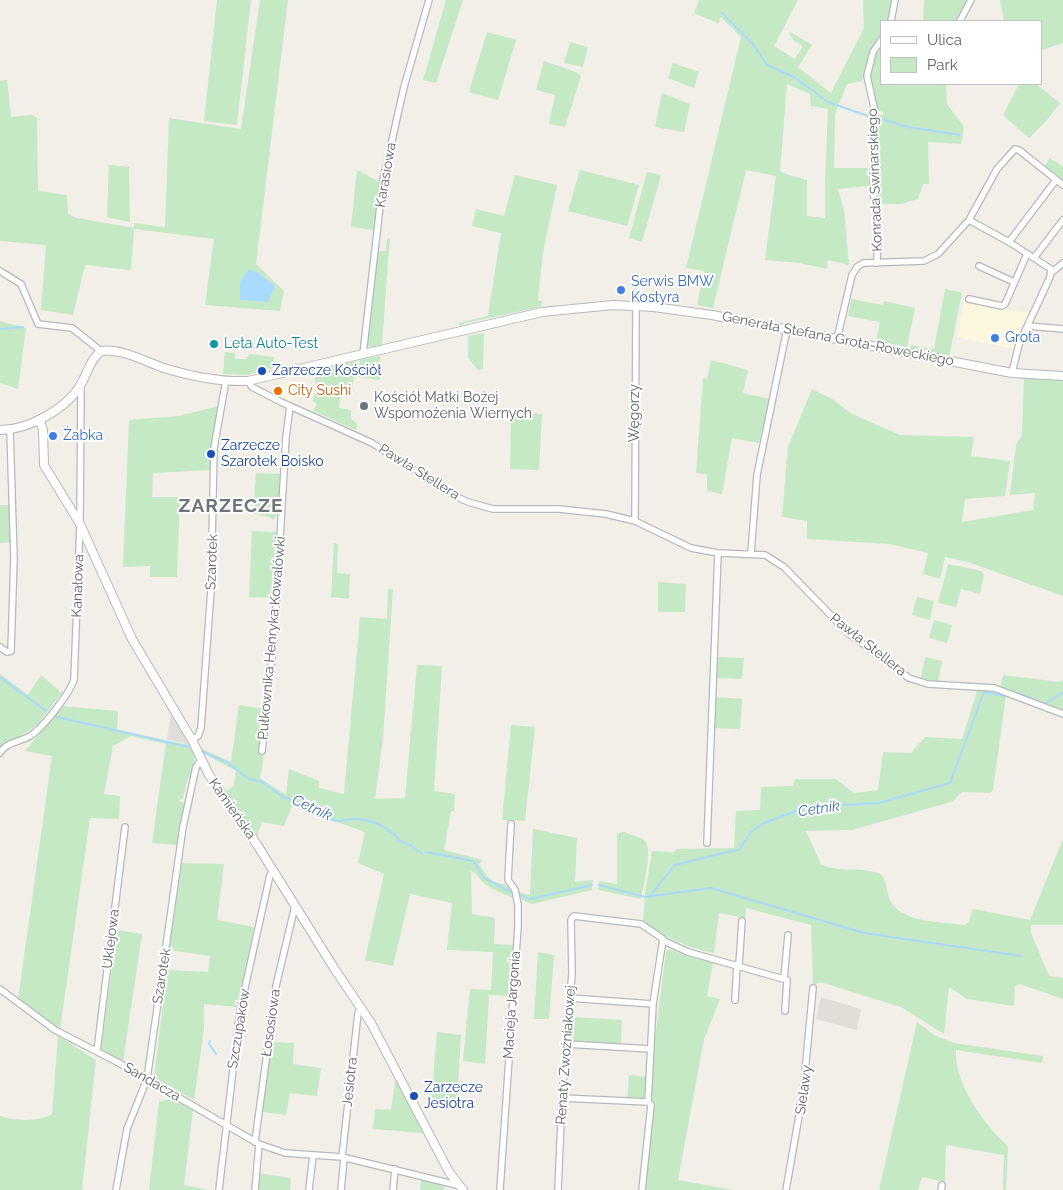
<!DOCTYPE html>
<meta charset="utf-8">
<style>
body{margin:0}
#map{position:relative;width:1063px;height:1190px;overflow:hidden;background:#f1efe8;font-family:Raleway,sans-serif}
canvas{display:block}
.legend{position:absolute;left:880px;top:20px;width:162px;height:65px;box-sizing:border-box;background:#fff;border:1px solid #bfc1c3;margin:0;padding:6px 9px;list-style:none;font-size:15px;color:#5f6368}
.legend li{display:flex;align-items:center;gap:10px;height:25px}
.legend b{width:25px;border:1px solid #bfc1c3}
</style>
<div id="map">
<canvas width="1063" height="1190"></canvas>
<ul class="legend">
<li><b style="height:6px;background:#fff"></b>Ulica</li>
<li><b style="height:14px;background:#c5e8c5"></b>Park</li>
</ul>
</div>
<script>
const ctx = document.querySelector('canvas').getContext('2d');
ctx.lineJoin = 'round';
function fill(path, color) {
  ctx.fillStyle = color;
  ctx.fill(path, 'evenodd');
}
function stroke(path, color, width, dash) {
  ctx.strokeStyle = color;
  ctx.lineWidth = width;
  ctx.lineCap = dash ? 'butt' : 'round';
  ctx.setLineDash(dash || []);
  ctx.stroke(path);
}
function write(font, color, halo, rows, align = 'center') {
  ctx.font = font + ' Raleway,sans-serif';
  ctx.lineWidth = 4;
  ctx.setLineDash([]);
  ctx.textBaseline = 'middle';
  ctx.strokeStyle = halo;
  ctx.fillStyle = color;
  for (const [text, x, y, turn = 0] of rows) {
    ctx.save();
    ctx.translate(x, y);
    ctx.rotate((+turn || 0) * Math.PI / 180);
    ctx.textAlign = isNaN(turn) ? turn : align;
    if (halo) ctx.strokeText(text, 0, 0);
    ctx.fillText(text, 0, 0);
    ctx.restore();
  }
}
fill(new Path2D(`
 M964 301 1031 314 1015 349 957 337Z
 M292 381 294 394 290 402 278 396 276 388Z`), '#fef7e0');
fill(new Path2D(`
 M171 714 189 745 167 739Z`), '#e0deda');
fill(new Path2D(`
 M821 997 861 1009 857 1030 816 1019Z`), '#e1ded6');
fill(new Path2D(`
 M217 0H251L237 125 204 121Z
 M260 0H288L256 264 284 291 280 311 205 305 214 239 134 229 131 270 85 265 73 315 41 310 46 245 0 241V81L7 80 11 117 32 115 37 118 38 191 67 195 68 214 77 218 134 228V223L165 227 169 118 241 129Z
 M446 0H463L436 83 423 80Z
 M699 0H798L774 46 795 59 803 46 794 41 789 34 790 32 812 45 798 67 831 93 864 28 863 0H893L889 21H882V34L872 47 862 81 847 84 835 114 834 168H868L869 186 838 189 844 210 849 265 828 260 827 269 800 263 765 260 776 176 746 170 713 308 697 305 704 271 686 268 741 37 721 17 718 23 694 13ZM787 84 810 94 811 106 828 109 825 182V218L807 216V180L780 172Z
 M924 0H969L958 21H923Z
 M1000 0H1063V43L1042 50V21H1004Z
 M487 32 516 40 498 100 469 92Z
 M570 42 588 47 583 67 564 63Z
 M882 49V84H946L947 104 964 127 961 144 928 142 929 184H923L918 199 901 204H882L877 198 878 115H883V112L878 111 870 77 876 53Z
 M544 61 576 72 581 76 565 127 549 124 555 95 536 90Z
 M673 63 699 72 694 88 668 78Z
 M1019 84H1036L1060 103 1047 120 1029 138 1003 115Z
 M662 93 690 104 684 132 655 127Z
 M1050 158 1063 167V180L1045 166Z
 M109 165 129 167 130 222 107 217Z
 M357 170 381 183 373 230 351 227Z
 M580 170 639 185 627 226 568 211Z
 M647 172 661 175 642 242 629 238Z
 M515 175 557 185 543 253 538 301H542L541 307 465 323 460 326 458 323 488 316 501 233 472 226 476 209 504 216Z
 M387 238H390L389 248 382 345 371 347 367 345 377 251H386Z
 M945 289 962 293 949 357 911 349V345L934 349Z
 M851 299 883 305 884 301 915 308 907 347 876 341 880 322 848 316Z
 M0 321 26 328 18 389 0 383Z
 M484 333 483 369 478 370 468 358V336Z
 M225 352 235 353V359H247L249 354 274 357 273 368 246 375 223 374Z
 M380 356V380L358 377 360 360Z
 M711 360 748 370 743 393 770 399 759 443 732 438 722 494 707 491V474L696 473 703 378 707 379Z
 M356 361 352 391 341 390 339 408 351 410V419L357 424 356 430 313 411 317 404 313 401 316 386 313 370Z
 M1024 378 1063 380V596L968 562 945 557 940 579 923 574 928 553 889 544 807 539V521L782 517 788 447 812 389 834 400 850 413 900 435 974 437 971 456 1010 461 1005 496 965 499 962 522 1033 510 1035 493 1010 495 1016 445 1022 435Z
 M219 406 210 456V470L153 473 152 497H180L177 577H150V566L123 567 129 420 179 416Z
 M511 411 542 414 539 470 510 469Z
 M256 473 281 474 279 513 273 520 270 517 253 514Z
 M0 505H11L12 542 0 543Z
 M252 531 277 532 274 598 249 597Z
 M334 543 338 544 337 573 350 574 349 599 331 597Z
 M948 564 981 571 984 574 980 594 961 589 956 607 938 603Z
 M658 582 686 584 685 612H658Z
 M388 589H393L383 738 375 799 405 798 417 665 442 666 434 791 455 794 454 811H451L444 850 483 860 479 864C482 868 485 874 489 878 500 888 509 878 512 897 503 894 494 890 486 885 480 881 478 873 471 871L472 914 495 918 494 944 514 945 511 996 489 995 485 1064 463 1061 470 989 491 990 493 952 447 950 452 903 410 894 393 966 365 960 384 874 358 863 365 832 292 806 284 826 262 822 257 837 225 792 234 786 236 771 201 752 202 749 231 762 239 705 265 709 261 755 264 756 260 778 286 795 289 769 319 781V788L344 794 360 617 387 619Z
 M917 597 934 601 930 620 912 615Z
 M934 620 952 625 947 643 929 638Z
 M717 657 744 658 742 679 716 678Z
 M925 657 942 661 938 682 921 678Z
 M0 674 28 695 41 675 62 693 37 725 0 749Z
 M1003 675 1060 682 1063 680V712L1000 688Z
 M978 688 1006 695 993 790 990 793 962 792 953 801 944 804 852 830 806 831 821 864C839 874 863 865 882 875 888 884 886 896 893 905 907 923 944 922 965 925L968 923 973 909 1030 920 1063 839V925H1031V933L1049 976 1063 978V999L1020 984 1015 986 1014 1006 967 999 949 987 944 1034 901 1007 820 982 813 985 811 925 746 908 745 918 719 913 714 953C684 947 668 939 643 921L645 894 652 851 674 852 677 849 734 848 736 811 760 810 761 787 793 786 795 779H836L854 793 878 790 883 752 911 753 925 737 962 739Z
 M715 697 742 699 740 729 713 728Z
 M62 706 118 711 117 730 189 745 195 757 191 778H188L183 798 179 801 187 804 178 845 152 843 166 744 131 736 113 746 104 794 120 796 119 819 90 818 60 1030 18 1000 52 756 25 751Z
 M511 725 535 727 525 821 502 820Z
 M533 829 577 838 575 882 593 880 592 890 532 904 518 898V892L530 895Z
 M625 832C630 835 639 836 644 840 654 848 643 887 641 899L598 890 599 881 617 884V833Z
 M182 863 224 864 217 920 254 927 237 1007 204 1004V1029L194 1100 154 1078 167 970 208 972 210 956 169 950Z
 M117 930 142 934 123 1062 101 1051Z
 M669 949 686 956 713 963 707 996 720 999 704 1039 678 1180 733 1190H646L655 1039 666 951Z
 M538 952 554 955 549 1019H534Z
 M571 1017 622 1020 621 1045 570 1042Z
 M917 1022 934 1035 954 1043 1043 1056 1042 1063 956 1050C954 1083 984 1125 1008 1146L1006 1190H1003L1004 1155 946 1145 945 1182 922 1177 918 1190H879Z
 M437 1032 461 1035 457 1106 431 1102Z
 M58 1036 96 1060 82 1190H0V1116C13 1121 40 1122 52 1114Z
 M271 1042 294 1043 293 1064 321 1068 317 1096 290 1093 286 1115 262 1112Z
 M629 1075 647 1077 645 1100H627Z
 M396 1076 423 1133 373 1129 375 1109 391 1110Z
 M171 1099 193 1109 184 1185 209 1190H149L159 1102Z
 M258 1173 291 1178 290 1190H258Z
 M421 1179 445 1185 444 1190H420Z`), '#c5e8c5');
fill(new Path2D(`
 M249 269 258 273 275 286 268 302 240 300V282Z`), '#aadaff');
stroke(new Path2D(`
 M722 13 752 43 767 65 794 77 828 102 868 116
 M882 119 908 127 960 135
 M0 329 23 327
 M0 677 46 711
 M1020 694 1045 704 1063 692
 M53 716 189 747
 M204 752 228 763 249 779 262 782 282 796 333 820C340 823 345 819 352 819 370 818 391 828 400 841L410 845 422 854
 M426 852 473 861 484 878 511 892
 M599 885 645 897 711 888 864 933 1021 956
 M518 894 530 899 592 885
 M650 896 675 865 740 849 750 833 762 824 806 807 879 803 950 783 984 692 1004 696
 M210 1041 209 1044 216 1054`), '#aadaff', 2);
const minor = new Path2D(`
 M891 21 895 0
 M960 21 971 0
 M969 220 1009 242 1051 269 1050 277 1019 344 1012 373
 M1009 242 1056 180
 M1034 258 1063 220
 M877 263 878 216 873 192 875 112 867 76 873 52 882 39
 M979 266 1014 282
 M0 271 21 284 38 324 72 328 101 351
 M1051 273 1063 263
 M969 299 1002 306 1005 304 1027 254
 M1028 326 1063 329
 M837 339 852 275 857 267 863 263 924 261 938 254 969 220 997 169 1015 149 1019 150 1063 185
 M363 354 383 180 404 87 429 0
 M248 381 252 387 281 402 372 443 453 495 468 502 493 509H559L606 514 635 521 691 548 718 553 765 555 784 567 848 633 909 678 928 684 994 688 1063 714
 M635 521 636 305
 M751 553 757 475 787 329
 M0 647 7 652 11 651 14 558 10 430
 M192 740 198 736 201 728 211 590 214 448 226 380
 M262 751 274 640 286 437 290 406
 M0 753C6 742 20 742 30 736 43 728 69 694 74 680L80 524 81 386
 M707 843 718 553
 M664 941 688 952 787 980 785 1011
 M739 965 742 921
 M784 979 788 935
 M0 989 55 1030 119 1063 259 1144 285 1153 342 1157 457 1185
 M570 998 653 1004
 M735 1000 737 964
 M566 1044 651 1049
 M97 1051 125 827
 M562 1098 648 1102
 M255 1142 276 986 295 906
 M342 1157 358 1013 361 1008
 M116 1190 127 1129 147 1079 183 827 196 767 201 760
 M219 1190 240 1010 270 875 274 870
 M255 1190 259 1144
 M309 1190 313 1155
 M341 1190 344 1158
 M393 1190 395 1169
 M500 1190 518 926V905L515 890 508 880 511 824
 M558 1190 562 1098 572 973 571 920 574 916 641 924 663 939 653 1004 648 1102 651 1105 642 1190
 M786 1190 803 1093 813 988
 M941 1190 942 1185`);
const tertiary = new Path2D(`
 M40 421 43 430 44 465 80 524 132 639 192 740 209 775 256 843 334 968 371 1023 449 1172 463 1190
 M0 430C28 430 67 409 81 384 88 372 90 360 101 351 121 348 144 361 164 368 190 376 221 382 248 381L542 312 613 305 654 307 712 315 1012 373 1063 376`);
stroke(minor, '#b5b8bc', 8);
stroke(tertiary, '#b5b8bc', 10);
stroke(minor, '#fff', 5.5);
stroke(tertiary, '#fff', 8);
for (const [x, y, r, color] of [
 [621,290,5,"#3f7fe0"],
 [995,338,5,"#3f7fe0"],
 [214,344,5,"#0f9aa8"],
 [262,371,5,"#1a4fb4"],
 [278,391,5,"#e8710a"],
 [364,406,5,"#6b7280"],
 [53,436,5,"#3f7fe0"],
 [211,454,5,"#1a4fb4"],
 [414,1096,5,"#1a4fb4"]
]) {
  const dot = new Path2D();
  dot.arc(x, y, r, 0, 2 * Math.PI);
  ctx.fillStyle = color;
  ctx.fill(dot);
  stroke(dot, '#fff', 2);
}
write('14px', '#5f6368', '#fff', [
 ["Karasiowa",386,175,-80],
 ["Konrada Swinarskiego",875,180,-92],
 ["Generała Stefana Grota-Roweckiego",838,339,11],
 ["Węgorzy",635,413,-90],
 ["Pawła Stellera",419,472,32],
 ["Szarotek",212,562,-88],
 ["Kanałowa",78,586,-88],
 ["Pułkownika Henryka Kowalówki",272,638,-85],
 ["Pawła Stellera",868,645,38],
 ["Kamieńska",232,809,55],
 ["Uklejowa",111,939,-83],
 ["Szarotek",162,976,-81],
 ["Macieja Jargonia",512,1005,-86],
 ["Łososiowa",271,1023,-82],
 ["Szczupaków",239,1029,-81],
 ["Renaty Zwoźniakowej",566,1055,-86],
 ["Sandacza",152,1082,30],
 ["Jesiotra",350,1082,-84],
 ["Sielawy",804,1090,-82]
]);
write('14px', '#366cbe', '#fff', [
 ["Serwis BMW",631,282],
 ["Kostyra",631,298],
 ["Grota",1005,338],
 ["Żabka",63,436]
], 'left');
write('14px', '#0d838f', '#fff', [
 ["Leta Auto-Test",224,344]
], 'left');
write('14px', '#164399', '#fff', [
 ["Zarzecze Kościół",272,371],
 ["Zarzecze",221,446],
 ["Szarotek Boisko",221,462],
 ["Zarzecze",424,1088],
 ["Jesiotra",424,1104]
], 'left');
write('14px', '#c56008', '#fff', [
 ["City Sushi",288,391]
], 'left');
write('14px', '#5b616d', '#fff', [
 ["Kościół Matki Bożej",374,398],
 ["Wspomożenia Wiernych",374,414]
], 'left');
write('italic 15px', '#4174aa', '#fff', [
 ["Cetnik",312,808,25],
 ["Cetnik",819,809,-8]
]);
ctx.letterSpacing = '1px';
write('bold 19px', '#70757a', '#fff', [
 ["ZARZECZE",231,506]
]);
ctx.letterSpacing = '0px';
</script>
